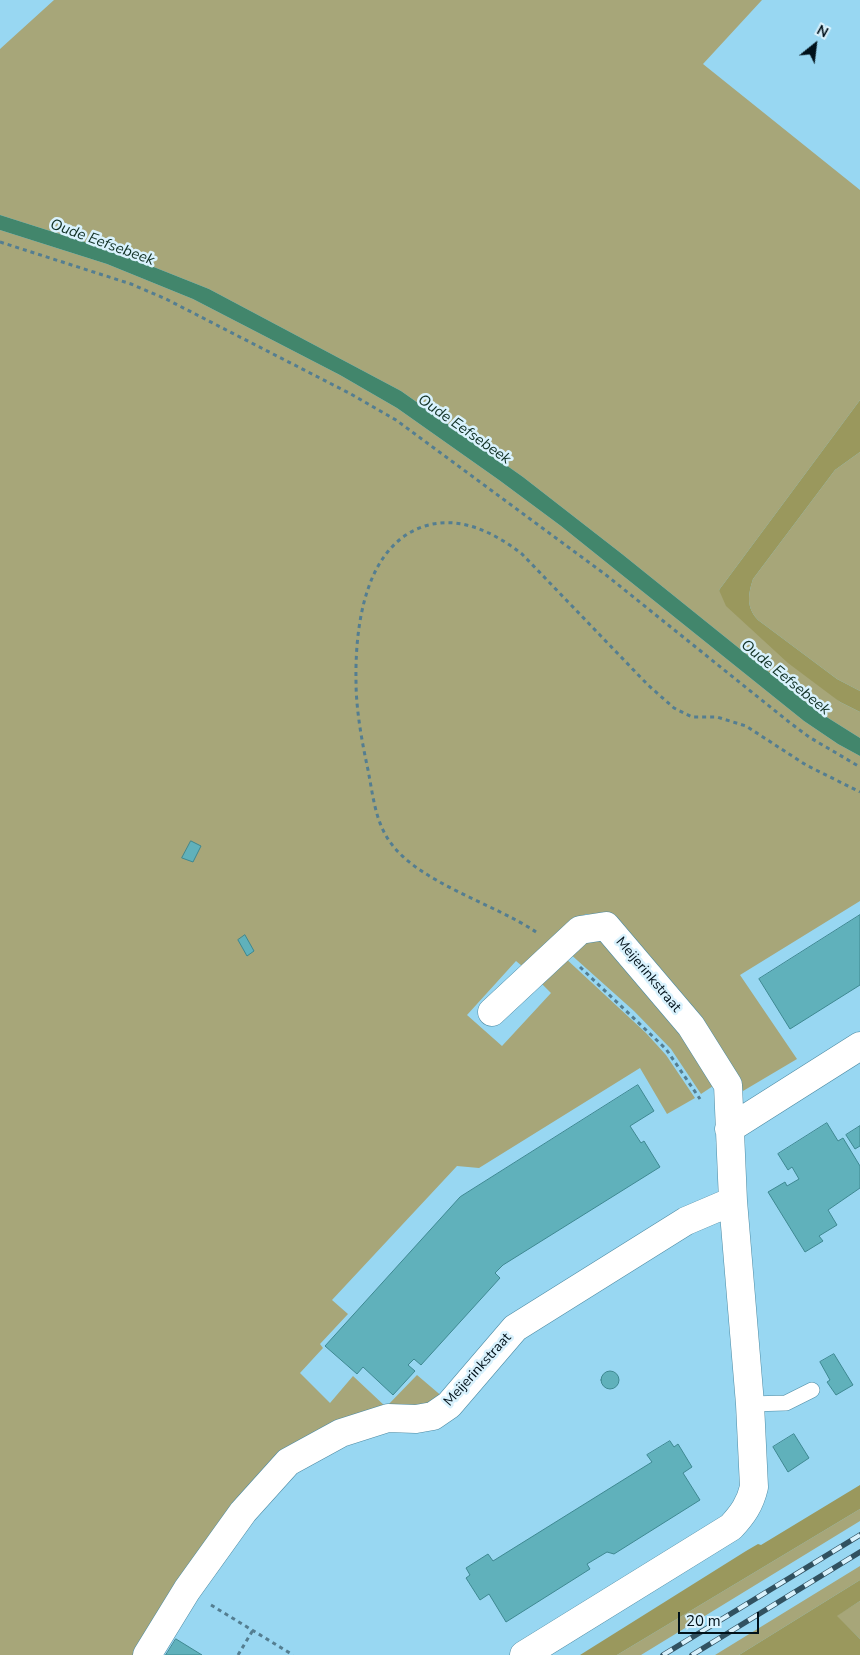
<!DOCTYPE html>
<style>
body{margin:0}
#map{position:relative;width:860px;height:1655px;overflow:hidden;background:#98d7f2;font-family:"Nunito Sans",sans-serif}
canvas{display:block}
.north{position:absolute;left:790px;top:20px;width:50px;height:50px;-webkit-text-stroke:4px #d9f2fd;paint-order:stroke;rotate:29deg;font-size:14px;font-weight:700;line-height:20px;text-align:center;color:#00111a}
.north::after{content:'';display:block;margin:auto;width:18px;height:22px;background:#00111a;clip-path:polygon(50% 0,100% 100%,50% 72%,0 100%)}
.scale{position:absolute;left:678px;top:1612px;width:81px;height:22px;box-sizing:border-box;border:2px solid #00111a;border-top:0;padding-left:6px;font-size:15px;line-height:18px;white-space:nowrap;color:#00111a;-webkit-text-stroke:4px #d9f2fd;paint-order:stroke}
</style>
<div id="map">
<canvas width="860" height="1655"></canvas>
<div class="north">N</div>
<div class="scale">20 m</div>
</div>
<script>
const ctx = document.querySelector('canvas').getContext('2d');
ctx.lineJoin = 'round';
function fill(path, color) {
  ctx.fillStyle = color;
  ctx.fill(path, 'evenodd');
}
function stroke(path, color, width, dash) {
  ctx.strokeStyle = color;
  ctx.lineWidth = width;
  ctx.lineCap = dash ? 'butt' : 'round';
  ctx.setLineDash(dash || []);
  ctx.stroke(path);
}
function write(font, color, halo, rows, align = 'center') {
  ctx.font = font + ' "Nunito Sans",sans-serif';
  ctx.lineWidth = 5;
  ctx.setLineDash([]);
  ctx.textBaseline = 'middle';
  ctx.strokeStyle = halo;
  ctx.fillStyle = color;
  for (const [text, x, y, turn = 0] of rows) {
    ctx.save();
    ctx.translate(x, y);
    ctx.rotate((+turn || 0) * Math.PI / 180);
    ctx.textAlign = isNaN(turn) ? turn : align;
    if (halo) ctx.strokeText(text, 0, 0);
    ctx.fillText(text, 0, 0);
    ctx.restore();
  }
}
fill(new Path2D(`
 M54 0H762L703 64 860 190V400L719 590 840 702 860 712V738L817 711 622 554 523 477 401 391 209 289 116 252 0 215V49Z
 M0 230 107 264 193 299 340 375 397 408 499 480 561 526 804 721 838 744 860 756V901L740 975 797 1059 743 1091 593 915 586 914 580 917 522 966 516 961 467 1015 502 1046 551 993 537 979 563 956 646 1033 666 1055 695 1098 667 1114 640 1068 479 1168 457 1166 332 1300 348 1314 320 1344 323 1348 300 1373 330 1403 353 1376 386 1407 417 1375 444 1398 437 1405 328 1428 138 1655H0Z
 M860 452V691L837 679 758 620C746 607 748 595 753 579L835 470Z
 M583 941H605L656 990 716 1084 701 1094 671 1049 634 1011 568 952Z
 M860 1509V1521L641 1655H617Z
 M860 1566V1580L739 1655H715Z
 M860 1601V1639L836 1616Z`), '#a7a679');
fill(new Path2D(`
 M860 400V452L835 470 753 579C748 595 746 607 758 620L837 679 860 691V712L840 702 788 663 726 606 719 590Z
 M860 1485V1509L617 1655H580L746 1551 758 1544 761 1545Z
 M860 1580V1601L837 1616 860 1639V1655H739Z`), '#9a985d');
fill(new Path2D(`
 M0 215 116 252 209 289 401 391 523 477 622 554 817 711 860 738V756L838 744 804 721 561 526 499 480 397 408 340 375 193 299 107 264 0 230Z`), '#42866c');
const building = new Path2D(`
 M191 841 201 846 193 862 182 858Z
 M860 915V985L790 1029 759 979Z
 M245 935 254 951 247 956 238 940Z
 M638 1085 654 1111 630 1126 641 1143 644 1141 660 1167 503 1265 495 1273 500 1278 421 1365 414 1359 408 1365 415 1371 393 1395 363 1367 357 1374 325 1346 460 1197Z
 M827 1123 838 1141 843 1138 860 1166V1188L828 1210 837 1225 819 1236 823 1241 805 1252 768 1192 785 1182 787 1186 799 1179 792 1167 788 1170 778 1154Z
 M860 1126V1146L855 1149 846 1135Z
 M834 1354 853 1385 836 1395 827 1382 830 1380 820 1362Z
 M601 1380a9 9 0 1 1 18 0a9 9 0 1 1-18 0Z
 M794 1434 809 1458 788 1472 773 1447Z
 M670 1441 674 1447 678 1444 692 1467 683 1473 700 1500 614 1554 607 1552 587 1564 590 1569 506 1622 489 1594 480 1600 466 1578 470 1575 466 1568 488 1554 493 1561 652 1462 647 1455Z
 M176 1639 202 1655H166Z`);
fill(building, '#60b1bb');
stroke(building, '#3e8891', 1);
const service = new Path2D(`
 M750 1404 786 1403 812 1390`);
const minor = new Path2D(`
 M492 1012 580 930 606 926 691 1026 728 1085 733 1201 750 1404 754 1487C750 1504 743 1514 731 1527L524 1655
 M729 1129 860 1046
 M147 1655 187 1590 243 1512 288 1462 341 1433 388 1418 416 1419 433 1416 449 1405 515 1328 686 1221 733 1201`);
stroke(service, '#4c8aa3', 16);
stroke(minor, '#4c8aa3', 29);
stroke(new Path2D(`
 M0 242 131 284 166 299 349 393 396 420 606 575 789 722 809 737 860 767
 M536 932C493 903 419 883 390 842 375 821 373 795 368 770 362 742 356 710 356 681 355 626 365 545 425 526 460 515 495 533 522 554L648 685 674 708 692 717H717L746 726 806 765 860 792
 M580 967 666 1049 700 1099
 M211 1605 293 1655
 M238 1655 253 1630`), '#547e91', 3, [4, 4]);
stroke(service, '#fff', 15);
stroke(minor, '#fff', 28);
const rail = new Path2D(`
 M663 1655 860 1535
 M692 1655 860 1552`);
stroke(rail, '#315160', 5.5);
stroke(rail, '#d9f2fd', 4, [11]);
write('14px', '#00111a', '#d9f2fd', [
 ["Meijerinkstraat",648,975,50],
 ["Meijerinkstraat",478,1370,-48]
]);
write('italic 15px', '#103024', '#d9f2fd', [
 ["Oude Eefsebeek",102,243,20],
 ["Oude Eefsebeek",464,430,35],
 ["Oude Eefsebeek",785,678,39]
]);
</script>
